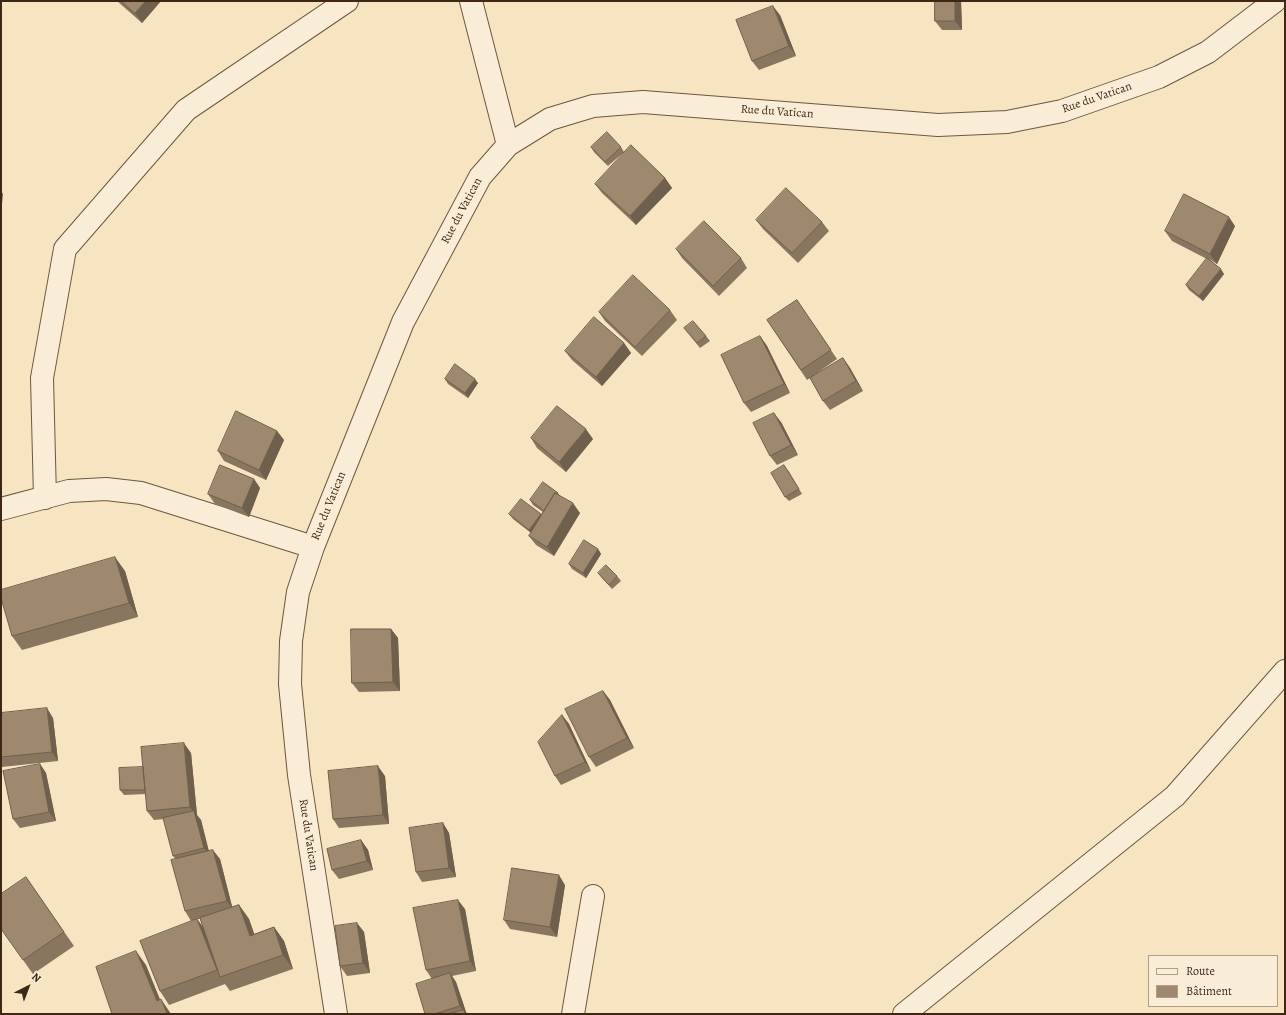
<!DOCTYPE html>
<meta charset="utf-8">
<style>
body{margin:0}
#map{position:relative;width:1286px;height:1015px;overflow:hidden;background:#f7e4c1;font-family:Alegreya,serif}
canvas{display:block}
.frame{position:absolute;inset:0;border:2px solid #402715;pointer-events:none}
.legend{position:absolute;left:1148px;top:955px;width:130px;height:52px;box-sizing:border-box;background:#faedd7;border:1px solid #b09e89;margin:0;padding:5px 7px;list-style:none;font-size:12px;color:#402715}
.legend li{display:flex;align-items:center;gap:8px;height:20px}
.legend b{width:20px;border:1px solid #b09e89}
.north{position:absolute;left:8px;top:967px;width:40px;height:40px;-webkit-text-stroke:3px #faedd7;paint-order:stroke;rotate:42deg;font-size:11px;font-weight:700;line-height:16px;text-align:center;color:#402715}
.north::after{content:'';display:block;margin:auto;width:14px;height:18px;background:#402715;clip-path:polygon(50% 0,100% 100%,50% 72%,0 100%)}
</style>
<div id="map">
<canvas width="1286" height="1015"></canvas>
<div class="frame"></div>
<ul class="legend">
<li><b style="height:5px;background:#faedd7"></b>Route</li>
<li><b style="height:11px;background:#9f896e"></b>Bâtiment</li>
</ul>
<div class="north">N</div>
</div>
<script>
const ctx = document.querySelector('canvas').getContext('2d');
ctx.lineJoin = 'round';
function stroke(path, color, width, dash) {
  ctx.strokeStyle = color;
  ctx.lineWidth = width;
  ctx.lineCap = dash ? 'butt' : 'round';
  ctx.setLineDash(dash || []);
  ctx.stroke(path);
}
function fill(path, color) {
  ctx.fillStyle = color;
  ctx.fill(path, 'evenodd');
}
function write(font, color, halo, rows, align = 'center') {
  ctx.font = font + ' Alegreya,serif';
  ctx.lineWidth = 3;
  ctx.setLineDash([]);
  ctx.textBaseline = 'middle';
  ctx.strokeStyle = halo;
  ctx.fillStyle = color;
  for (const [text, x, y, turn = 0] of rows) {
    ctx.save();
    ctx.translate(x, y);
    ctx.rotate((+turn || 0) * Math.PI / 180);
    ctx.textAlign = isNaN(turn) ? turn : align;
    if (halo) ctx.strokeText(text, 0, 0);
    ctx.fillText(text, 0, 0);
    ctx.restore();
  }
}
const minor = new Path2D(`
 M471 1 508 145
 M45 498 42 378 65 249 186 110 347 1
 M1 509 69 491 106 489 141 493 313 547
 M336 1014 299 775 290 684 291 641 298 592 313 547 403 322 480 177 508 145 550 119 593 106 643 102 938 125 1007 122 1062 111 1159 77 1208 52 1275 1
 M573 1014 593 896
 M904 1014 1175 796 1285 671`);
stroke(minor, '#6e5640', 24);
stroke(minor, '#faedd7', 22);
fill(new Path2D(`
 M117 1H161L142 23Z
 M935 1H961L962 30H942L935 21Z
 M780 15 796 56 759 70 752 61Z
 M591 147H621L624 152 608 166 594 152Z
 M665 178 672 188 636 225 602 193 595 184Z
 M756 220 822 222 829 231 798 263 763 229Z
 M1235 226 1217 264 1209 259 1224 274 1203 301 1189 290 1186 285 1207 259 1172 241 1165 231Z
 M676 249 741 258 747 268 719 296 682 258Z
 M797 300 837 359 813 376 843 358 850 368 863 391 830 410 823 401 810 378 807 380 767 320Z
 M670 310 677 320 642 356 605 321 599 312Z
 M684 328 706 336 710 341 700 348Z
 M760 336 767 346 790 393 751 412 744 403Z
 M624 343 631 353 602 386 572 360 565 351Z
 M445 379 478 383 468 398 448 384Z
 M781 422 798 455 777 465 770 456Z
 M277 431 284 440 266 480 224 461 218 451Z
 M531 438 593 439 566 472 537 448Z
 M788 470 802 494 789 501 785 497Z
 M254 479 260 488 249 517 215 504 208 494Z
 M558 493 560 496 580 513 554 556 536 545 529 536 531 533 513 519 509 514H541V515L543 512 533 505 530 500Z
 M598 549 601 554 586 578 572 569 569 564Z
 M125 571 138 617 22 650 12 636Z
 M598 573 617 576 621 581 612 589 602 578Z
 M391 629 398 638 400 691 359 692 352 683Z
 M603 691 610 700 634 748 596 767 589 757Z
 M1 713 53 718 58 761 2 767H1Z
 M562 715 569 724 591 771 561 785 555 776Z
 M191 753 197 815 201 820 209 851 220 859 232 907 239 905 249 919 254 934 274 927 284 941 293 969 230 991 225 984 169 1005 160 991 196 920 191 921 185 911 176 859 173 856 164 819 154 820 147 811 146 794 124 795 120 790 143 767ZM197 919H200L204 928Z
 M40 764 46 773 56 821 20 828 13 819Z
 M385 776 389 824 339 828 333 819Z
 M443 823 449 833 456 877 422 882 416 872Z
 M361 840 368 850 373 870 339 879 332 870Z
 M26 877 74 946 33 974 23 960Z
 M565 885 557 937 510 929 504 920Z
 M465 909 476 971 452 976 456 982 466 1012 467 1014H425L432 979 426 970Z
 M357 923 364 932 370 973 347 976 340 966Z`), '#89765f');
fill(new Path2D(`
 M146 1H161L142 23 135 13Z
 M955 1H961L962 30 955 21Z
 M773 6 780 15 796 56 789 46Z
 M665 178 672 188 636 225 630 216Z
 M1 191 3 194 1 214Z
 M1229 217 1235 226 1217 264 1210 254Z
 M1221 269 1224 274 1203 301 1199 296Z
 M760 336 767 346 790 393 784 384Z
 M624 343 631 353 602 386 596 377Z
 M843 358 850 368 863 391 856 381Z
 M475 379 478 383 468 398 465 393Z
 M774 413 781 422 798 455 791 445Z
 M586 429 593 439 566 472 559 462Z
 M277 431 284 440 266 480 259 470Z
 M254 479 260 488 249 517 242 508Z
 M573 503 580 513 554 556 547 547Z
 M541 514 544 519 532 535 529 530Z
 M598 549 601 554 586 578 583 573Z
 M115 557 125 571 138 617 129 603Z
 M391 629 398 638 400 691 393 682Z
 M603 691 610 700 634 748 627 738Z
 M47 708 53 718 58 761 52 752Z
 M562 715 569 724 591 771 585 762Z
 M184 743 191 753 197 815 201 820 210 857 204 848 194 813 190 807Z
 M40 764 46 773 56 821 49 812Z
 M378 766 385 776 389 824 383 815Z
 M443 823 449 833 456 877 449 868Z
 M361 840 368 850 373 870 367 861Z
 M213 850 220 859 233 910 227 901Z
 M559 875 565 885 557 937 550 927Z
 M458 900 465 909 476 971 470 961Z
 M239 905 249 919 260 950 250 936Z
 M197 919 207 933 222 976 217 970Z
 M357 923 364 932 370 973 363 963Z
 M274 927 284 941 293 969 283 955Z
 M136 951 146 965 166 1014 157 1001Z
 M450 973 456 982 466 1012 467 1014H465L460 1006Z
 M161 999 171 1014H167Z`), '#6f604d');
const building = new Path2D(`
 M121 1H146L135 13Z
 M935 1H955V21H935Z
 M773 6 789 46 752 61 736 20Z
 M607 132 621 147 605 162 591 147Z
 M631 145 665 178 630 216 595 184Z
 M786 188 822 222 792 253 756 220Z
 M1184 194 1229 217 1210 254 1165 231Z
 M704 221 741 258 713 286 676 249Z
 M1207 258 1221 269 1199 296 1186 285Z
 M633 275 670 310 635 347 599 312Z
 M797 300 831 350 801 370 767 320Z
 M594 317 624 343 596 377 565 351Z
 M693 321 706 336 697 343 684 328Z
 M760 336 784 384 744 403 721 355Z
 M843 358 856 381 823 401 810 378Z
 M455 364 475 379 465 393 445 379Z
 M557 406 586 429 559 462 531 438Z
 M236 411 277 431 259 470 218 451Z
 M774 413 791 445 770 456 753 423Z
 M220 465 254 479 242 508 208 494Z
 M784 465 799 489 785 497 771 473Z
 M543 482 558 493 557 494 555 493 544 511 530 500Z
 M555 493 573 503 547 547 529 536Z
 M521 499 541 514 529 530 509 514Z
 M584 540 598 549 583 573 569 564Z
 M115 557 129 603 12 636 1 598V590Z
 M606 565 617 576 609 585 598 573Z
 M351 629H391L393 682 352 683Z
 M603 691 627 738 589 757 565 709Z
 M47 708 52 752 1 757V713Z
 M562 715 585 762 555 776 538 742Z
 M184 743 190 807 147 811 141 747Z
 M40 764 49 812 13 819 3 771Z
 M378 766 383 815 333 819 328 771Z
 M143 767 145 790H120L119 768Z
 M194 811 204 848 173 856 163 818Z
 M443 823 449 868 416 872 409 828Z
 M361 840 367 861 332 870 327 849Z
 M213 850 227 901 185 911 171 860Z
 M512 868 559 875 550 927 504 920Z
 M26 877 64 932 23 960 1 929V894Z
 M458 900 470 961 426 970 413 908Z
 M239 905 250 936 274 927 283 955 220 977 200 918Z
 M197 919 217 970 160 991 140 941Z
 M357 923 363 963 340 966 335 926Z
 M136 951 157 1001 161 999 167 1014H112L96 967Z
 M450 973 460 1006 434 1014H425L416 984Z
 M464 1010 465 1014H449Z`);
fill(building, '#9f896e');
stroke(building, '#6f604d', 1);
write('12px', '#402715', '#faedd7', [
 ["Rue du Vatican",1097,98,-19],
 ["Rue du Vatican",777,112,4],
 ["Rue du Vatican",462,211,-62],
 ["Rue du Vatican",329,506,-68],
 ["Rue du Vatican",308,835,81]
]);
</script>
